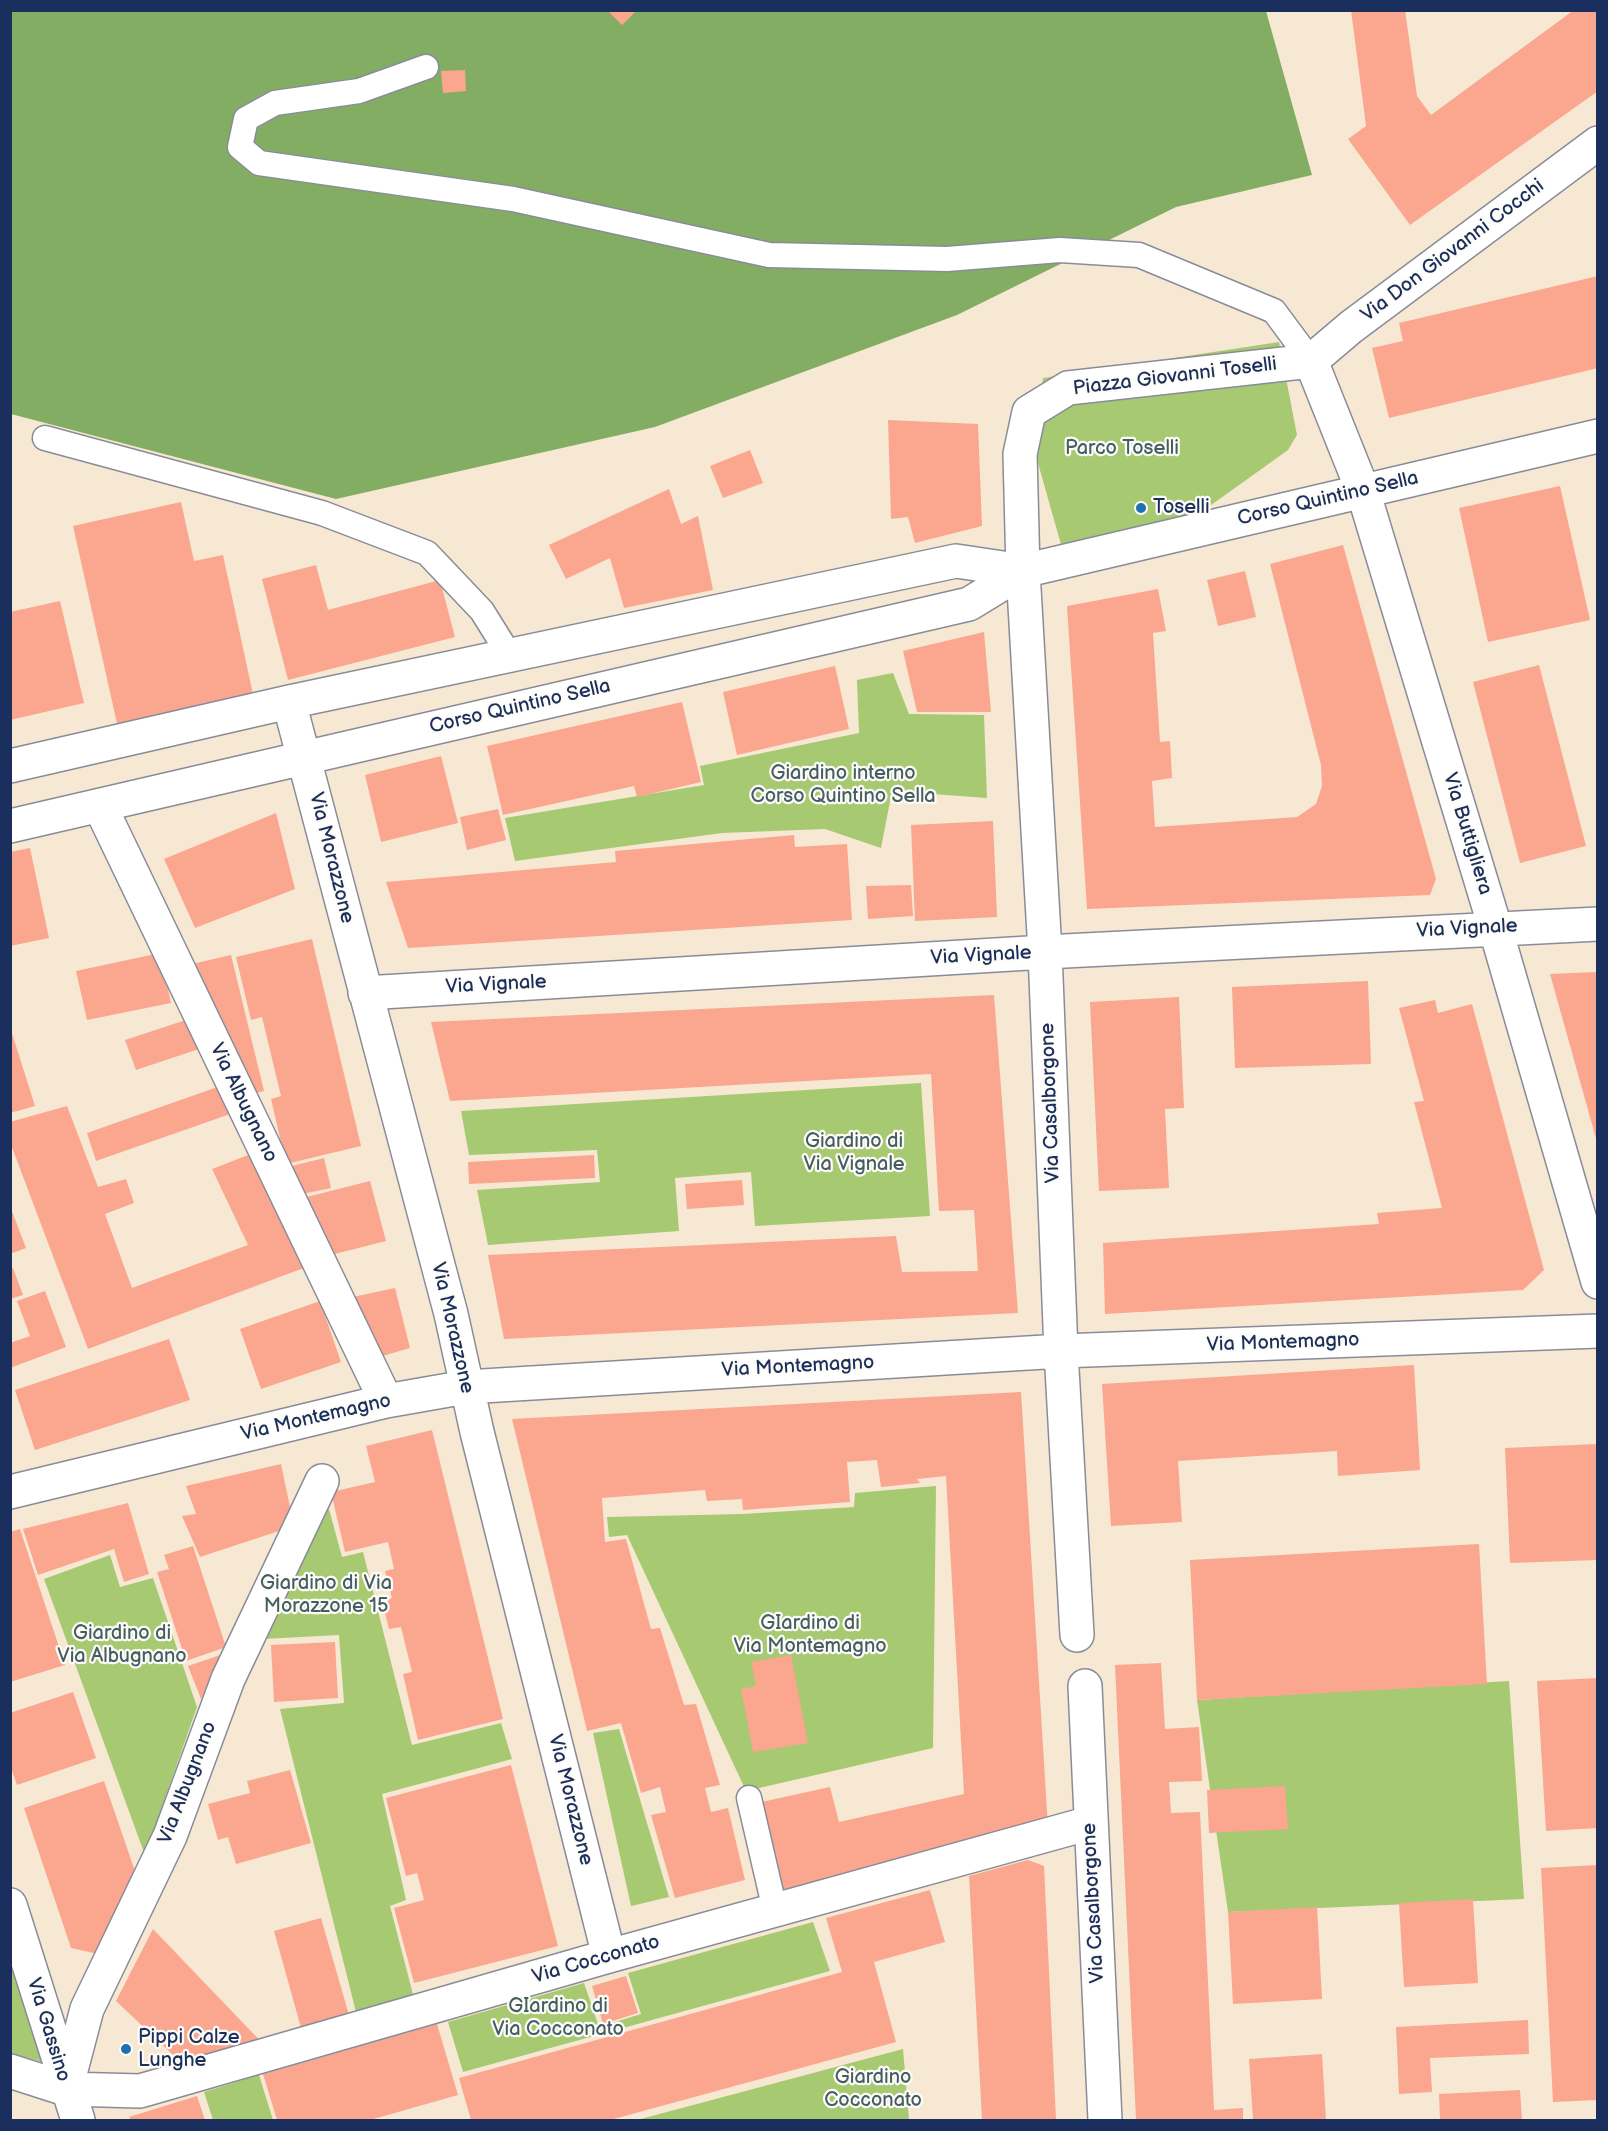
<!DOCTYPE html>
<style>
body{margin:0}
#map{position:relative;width:1608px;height:2131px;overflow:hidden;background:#f7e8d3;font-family:"Balsamiq Sans",sans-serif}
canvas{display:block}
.frame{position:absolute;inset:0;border:12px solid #1b2f5e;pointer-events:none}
</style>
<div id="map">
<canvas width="1608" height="2131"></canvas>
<div class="frame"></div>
</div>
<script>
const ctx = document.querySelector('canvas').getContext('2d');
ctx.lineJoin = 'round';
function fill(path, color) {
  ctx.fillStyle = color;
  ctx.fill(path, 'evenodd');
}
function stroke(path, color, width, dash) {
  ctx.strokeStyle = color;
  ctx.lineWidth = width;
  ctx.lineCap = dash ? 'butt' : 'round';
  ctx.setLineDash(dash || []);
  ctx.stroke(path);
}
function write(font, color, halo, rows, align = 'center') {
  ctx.font = font + ' "Balsamiq Sans",sans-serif';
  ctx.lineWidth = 4.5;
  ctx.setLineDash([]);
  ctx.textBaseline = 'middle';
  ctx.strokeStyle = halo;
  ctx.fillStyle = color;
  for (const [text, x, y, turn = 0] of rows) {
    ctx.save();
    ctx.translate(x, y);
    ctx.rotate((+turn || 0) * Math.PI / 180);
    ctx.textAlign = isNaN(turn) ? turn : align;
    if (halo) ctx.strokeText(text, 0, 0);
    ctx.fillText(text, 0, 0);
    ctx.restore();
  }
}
fill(new Path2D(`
 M1279 342 1297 435 1288 450 1200 513 1062 548 1036 456 1043 378Z
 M893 673 909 714 984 715 987 798 892 791 881 848 825 829 722 833 515 861 505 818 704 785 700 766 859 733 857 680Z
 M921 1083 930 1216 755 1226 751 1172 675 1178 679 1231 488 1245 477 1190 600 1182 597 1150 469 1155 461 1111Z
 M936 1486 933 1748 746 1791 627 1535 609 1537 607 1517 743 1514 854 1507 855 1493Z
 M329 1509 342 1557 363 1552 412 1745 501 1723 512 1759 382 1794 406 1900 390 1906 415 2002 358 2020 280 1709 344 1703 339 1635 263 1639 317 1513Z
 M110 1555 120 1587 153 1578 197 1707 145 1855 44 1579Z
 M1509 1681 1524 1899 1228 1912 1197 1700Z
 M619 1729 669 1897 631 1906 593 1733Z
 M813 1922 830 1971 463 2072 448 2022 584 1983 599 2027 641 2014 628 1973Z
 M11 1961 43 2062 11 2053Z
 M903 2049 909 2120H637Z
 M259 2075 273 2120H213L204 2092Z`), '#a6c972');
fill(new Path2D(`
 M10 11H1266L1312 175 1176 207 957 315 655 427 336 499 11 414Z`), '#84ad64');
fill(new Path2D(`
 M607 10H637L622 25Z
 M1351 10H1405L1417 96 1431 115 1574 10H1598V91L1410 225 1348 139 1366 126Z
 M465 70 466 91 443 93 441 71Z
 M1598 276V368L1389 418 1372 348 1403 341 1399 323Z
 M888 420 978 424 982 526 915 543 908 517 891 519Z
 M750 450 763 483 723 498 710 466Z
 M1560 486 1590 620 1488 642 1459 508Z
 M669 489 681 524 698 516 713 590 624 608 610 558 566 579 549 545Z
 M181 502 194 561 223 555 254 699 118 728 73 526Z
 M1343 545 1436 879 1430 895 1087 909 1067 606 1158 589 1166 631 1153 633 1160 742 1170 741 1172 778 1152 781 1155 827 1297 817 1316 804 1322 786 1321 765 1270 564Z
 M316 565 328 610 440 580 455 637 288 680 262 579Z
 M1245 571 1256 617 1218 626 1207 580Z
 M60 601 84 703 10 720V612Z
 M984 632 991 712H917L903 651Z
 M1539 665 1586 846 1520 863 1473 682Z
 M835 666 849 729 737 755 723 692Z
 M682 702 701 782 637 797 634 786 503 815 487 746Z
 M441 756 458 823 381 842 365 775Z
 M498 809 506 840 467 850 460 817Z
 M276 813 295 889 195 928 164 859Z
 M993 821 997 917 915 921 911 825Z
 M794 835 795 847 847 844 852 920 408 948 386 882 616 862 615 851Z
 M30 848 49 938 10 946V852Z
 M911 885 913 916 868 919 866 886Z
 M312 939 361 1146 286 1164 271 1099 281 1096 262 1017 251 1020 236 957Z
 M160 953 171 1003 87 1020 76 971Z
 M231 955 264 1091 249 1095 188 965Z
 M1598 972V1142H1597L1550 974Z
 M1368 981 1371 1064 1235 1068 1232 987Z
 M994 995 1018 1313 504 1339 488 1255 896 1236 902 1272 978 1271 974 1210 939 1211 931 1074 450 1101 431 1022Z
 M1179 997 1184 1108 1165 1109 1169 1188 1099 1191 1090 1002Z
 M1435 1000 1438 1013 1472 1004 1544 1270 1523 1290 1105 1314 1103 1243 1379 1224 1377 1213 1442 1208 1414 1102 1424 1101 1399 1008Z
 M189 1019 199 1049 136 1070 125 1040Z
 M10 1027 35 1106 10 1113Z
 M223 1085 233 1113 96 1161 87 1133Z
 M67 1106 98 1187 126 1179 134 1203 105 1214 132 1288 248 1245 212 1169 256 1152 309 1266 88 1349 10 1142V1122Z
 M594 1155 595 1178 469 1184 468 1162Z
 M324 1158 331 1188 298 1195 288 1167Z
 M742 1180 744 1205 687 1209 685 1184Z
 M370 1181 386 1241 327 1256 299 1199Z
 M10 1206 26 1248 10 1254Z
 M13 1268 23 1295 10 1299V1269Z
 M395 1288 410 1348 379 1357 353 1297Z
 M45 1291 66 1347 10 1368V1343L30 1336 17 1301Z
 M320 1301 341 1362 261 1389 240 1329Z
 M169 1339 190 1400 35 1450 15 1390Z
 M1414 1365 1420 1470 1338 1476 1337 1451 1178 1461 1182 1522 1111 1526 1102 1384Z
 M1021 1392 1048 1827 780 1898 757 1803 830 1787 839 1822 964 1794 946 1476 917 1479 920 1483 881 1487 877 1460 847 1462 850 1502 743 1510 742 1499 707 1501 705 1490 602 1498 605 1542 626 1539 651 1629 660 1628 684 1705 696 1704 720 1785 705 1788 711 1812 728 1808 745 1880 675 1898 651 1815 666 1812 660 1787 641 1793 621 1723 587 1731 512 1419Z
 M432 1430 503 1719 418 1740 403 1674 412 1672 401 1627 389 1629 382 1601 392 1598 385 1571 394 1569 388 1542 345 1552 331 1492 375 1482 366 1446Z
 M1598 1444V1560L1510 1563 1505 1448Z
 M281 1464 294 1526 200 1557 182 1516 196 1514 186 1486Z
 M128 1503 149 1574 124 1582 114 1549 38 1575 23 1529Z
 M20 1529 65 1665 10 1682V1532Z
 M1479 1544 1487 1684 1197 1700 1190 1560Z
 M193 1546 226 1647 186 1661 157 1572 169 1569 164 1555Z
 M335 1642 338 1698 274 1702 271 1645Z
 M223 1654 201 1699 188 1666Z
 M791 1655 808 1743 753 1752 741 1689 756 1686 751 1662Z
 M1161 1663 1165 1729 1199 1727 1202 1781 1169 1782 1171 1813 1200 1812 1214 2110 1243 2108V2120H1136L1115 1665Z
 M1598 1678V1828L1546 1831 1537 1681Z
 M73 1692 96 1758 17 1785 10 1765V1713Z
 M511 1765 558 1946 414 1983 394 1908 424 1900 417 1873 406 1876 386 1798Z
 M290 1770 311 1843 236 1864 228 1837 218 1840 208 1804 250 1793 247 1781Z
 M104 1781 138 1880 103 1955 71 1948 24 1808Z
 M1285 1786 1288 1829 1209 1833 1207 1790Z
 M1028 1860 1044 1866 1056 2120H982L969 1876Z
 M1598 1865V2100L1553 2102 1541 1868Z
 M930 1890 945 1942 874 1962 896 2042 610 2120H471L459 2078 842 1972 826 1918Z
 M1473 1899 1478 1983 1404 1987 1399 1903Z
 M1317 1907 1322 1999 1233 2004 1228 1912Z
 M321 1918 351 2022 303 2035 274 1931Z
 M153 1929 269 2050 191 2072 116 2001Z
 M626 1976 638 2013 603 2024 592 1986Z
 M1528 2020 1529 2054 1430 2058 1432 2092 1399 2094 1396 2027Z
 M437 2024 458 2095 370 2120H277L263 2074Z
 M1322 2054 1326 2120H1253L1249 2059Z
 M1520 2090 1522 2120H1440L1439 2094Z
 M197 2096 205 2120H131L129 2117Z`), '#fba68f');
const lane = new Path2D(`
 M426 67 359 91 275 103 246 119 240 147 259 163 513 199 769 255 947 259 1060 250 1139 255 1274 311 1311 361
 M45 438 322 513 427 553 482 611 510 656
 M749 1798 775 1910`);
const street = new Path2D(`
 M1311 361 1363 491 1495 927 1598 1282
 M1311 361 1351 327 1598 143
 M289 702 451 1314 477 1432 609 1956
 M10 766 289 702 956 561 1023 571
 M100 806 386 1401
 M10 826 969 604 1023 571 1598 436
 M365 993 1045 952 1598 924
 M10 1492 386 1401 466 1387 1061 1351 1598 1331
 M1077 1635 1061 1351 1045 952 1023 571 1020 454 1029 412 1068 388 1311 361
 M1085 1686 1105 2120
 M10 1905 78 2120
 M10 2071 66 2089 140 2091 609 1956 1090 1823
 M66 2089 87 2009 170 1836 228 1679 322 1481`);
stroke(lane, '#898c98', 27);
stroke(street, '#898c98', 36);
stroke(lane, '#fff', 24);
stroke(street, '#fff', 33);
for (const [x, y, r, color] of [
 [1141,508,6,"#1f6fb2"],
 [126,2049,6,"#1f6fb2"]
]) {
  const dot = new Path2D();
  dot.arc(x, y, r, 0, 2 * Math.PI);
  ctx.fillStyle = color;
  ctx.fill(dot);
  stroke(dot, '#fdfcf7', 2);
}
write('20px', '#1b2f5e', '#fdfcf7', [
 ["Via Don Giovanni Cocchi",1453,251,-37],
 ["Piazza Giovanni Toselli",1175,377,-7],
 ["Corso Quintino Sella",1328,499,-13],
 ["Corso Quintino Sella",520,707,-13],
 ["Via Buttigliera",1467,834,73],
 ["Via Morazzone",331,858,76],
 ["Via Vignale",1467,929,-3],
 ["Via Vignale",981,956,-3],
 ["Via Vignale",496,985,-3],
 ["Via Albugnano",243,1103,64],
 ["Via Casalborgone",1051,1103,-92],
 ["Via Morazzone",452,1328,77],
 ["Via Montemagno",1283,1343,-2],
 ["Via Montemagno",798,1367,-3],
 ["Via Montemagno",316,1418,-13],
 ["Via Albugnano",188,1783,-69],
 ["Via Morazzone",570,1800,76],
 ["Via Casalborgone",1094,1903,-93],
 ["Via Cocconato",596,1960,-16],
 ["Via Gassino",48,2030,73]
]);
write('20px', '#455d64', '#fdfcf7', [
 ["Parco Toselli",1122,449],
 ["Giardino interno",843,774],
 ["Corso Quintino Sella",843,797],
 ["Giardino di",854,1142],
 ["Via Vignale",854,1165],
 ["Giardino di Via",326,1584],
 ["Morazzone 15",326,1607],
 ["GIardino di",810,1624],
 ["Via Montemagno",810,1647],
 ["Giardino di",122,1634],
 ["Via Albugnano",122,1657],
 ["GIardino di",558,2007],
 ["Via Cocconato",558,2030],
 ["Giardino",873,2078],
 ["Cocconato",873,2101]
]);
write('20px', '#1b2f5e', '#fdfcf7', [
 ["Toselli",1153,508],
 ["Pippi Calze",138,2038],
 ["Lunghe",138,2061]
], 'left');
</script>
